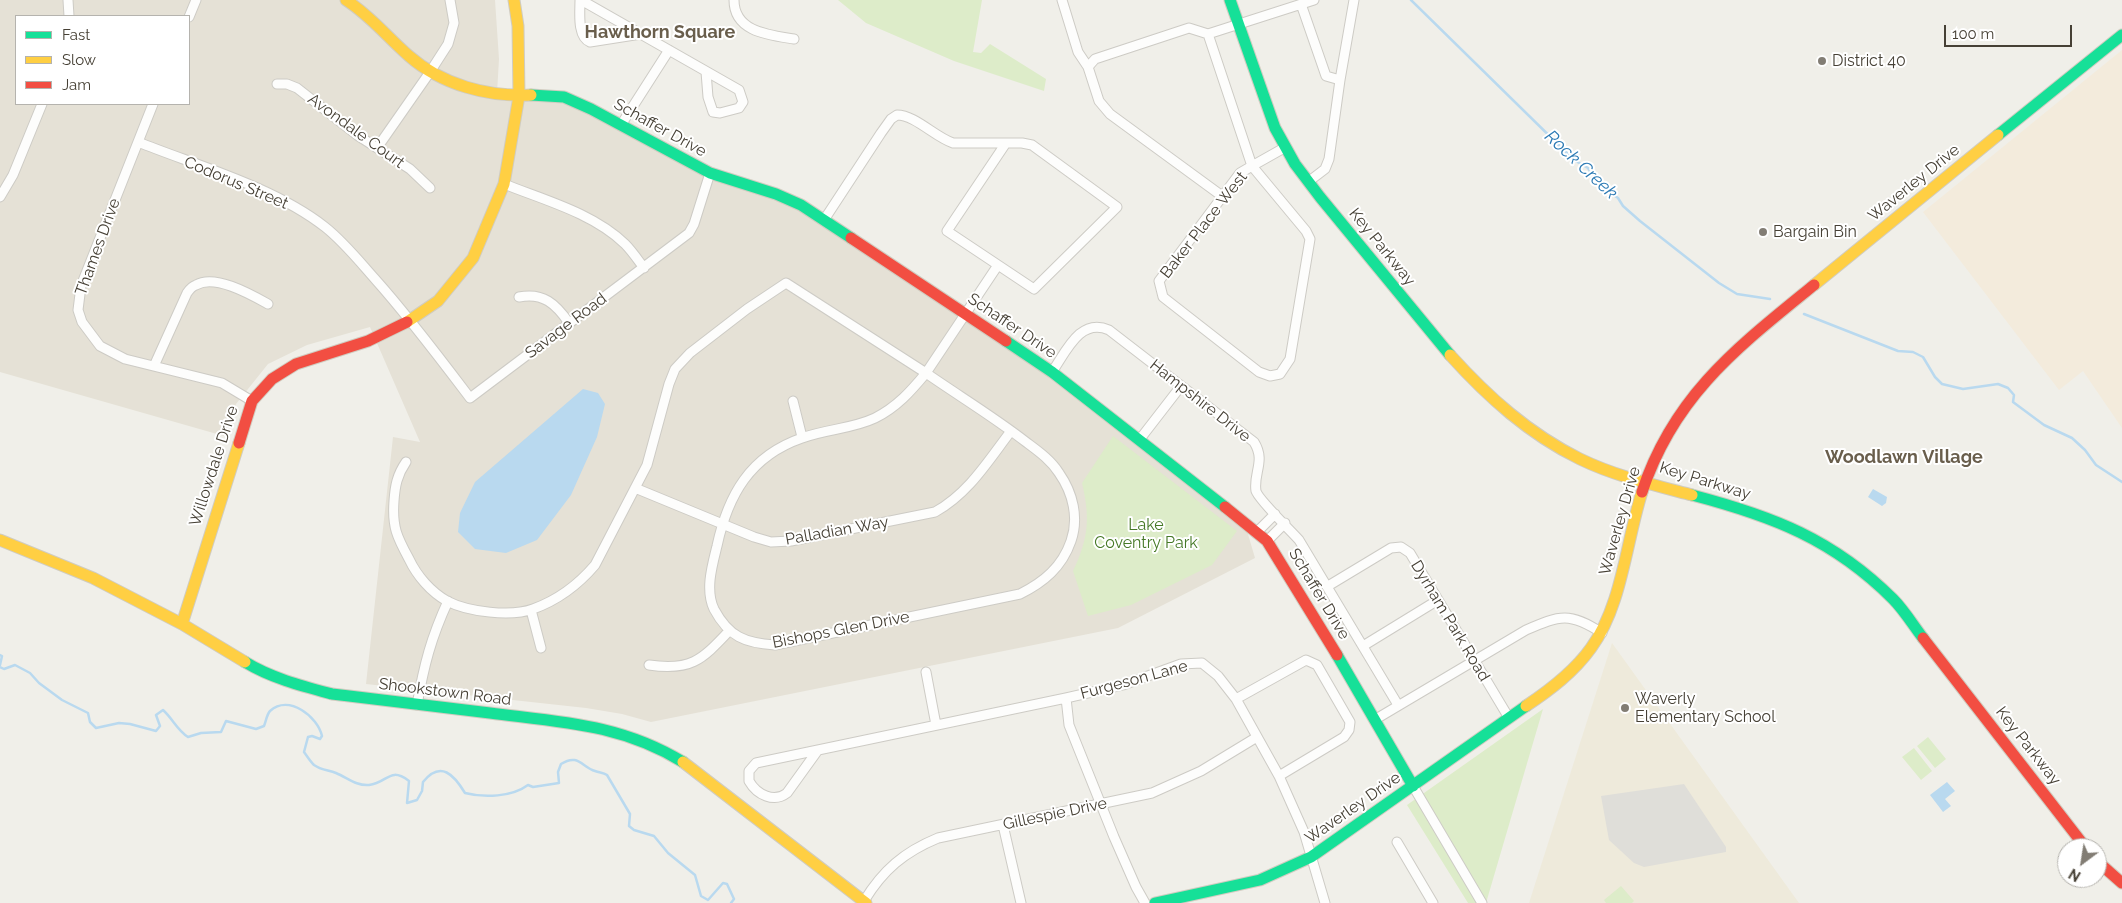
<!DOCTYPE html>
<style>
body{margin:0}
#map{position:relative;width:2122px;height:903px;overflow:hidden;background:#f0efe9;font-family:Raleway,sans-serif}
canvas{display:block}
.legend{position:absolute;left:15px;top:15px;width:175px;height:90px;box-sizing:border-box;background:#fff;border:1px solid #b5b3ae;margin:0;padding:6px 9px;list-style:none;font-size:15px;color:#464035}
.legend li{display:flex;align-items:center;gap:10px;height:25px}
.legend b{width:25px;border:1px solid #b5b3ae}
.north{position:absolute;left:2057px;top:838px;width:50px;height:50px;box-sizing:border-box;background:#fff;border:1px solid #b5b3ae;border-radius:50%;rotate:211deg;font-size:14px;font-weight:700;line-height:20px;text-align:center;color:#464035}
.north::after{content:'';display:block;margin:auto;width:18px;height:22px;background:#827d74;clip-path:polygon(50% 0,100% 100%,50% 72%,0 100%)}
.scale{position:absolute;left:1944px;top:25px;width:128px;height:22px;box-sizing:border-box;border:2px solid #464035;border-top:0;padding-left:6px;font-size:15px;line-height:18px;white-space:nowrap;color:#464035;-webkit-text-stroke:4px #fff;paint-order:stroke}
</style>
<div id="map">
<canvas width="2122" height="903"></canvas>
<ul class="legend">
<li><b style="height:6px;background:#16e098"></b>Fast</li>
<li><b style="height:6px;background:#ffcf43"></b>Slow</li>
<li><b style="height:6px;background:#f24e42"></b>Jam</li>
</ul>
<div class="north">N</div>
<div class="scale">100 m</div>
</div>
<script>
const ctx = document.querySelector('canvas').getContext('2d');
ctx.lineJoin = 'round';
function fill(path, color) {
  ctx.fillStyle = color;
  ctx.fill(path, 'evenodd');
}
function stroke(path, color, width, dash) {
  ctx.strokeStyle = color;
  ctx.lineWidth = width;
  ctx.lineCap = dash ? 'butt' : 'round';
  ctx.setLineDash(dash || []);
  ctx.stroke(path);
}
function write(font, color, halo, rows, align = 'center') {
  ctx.font = font + ' Raleway,sans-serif';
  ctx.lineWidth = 4;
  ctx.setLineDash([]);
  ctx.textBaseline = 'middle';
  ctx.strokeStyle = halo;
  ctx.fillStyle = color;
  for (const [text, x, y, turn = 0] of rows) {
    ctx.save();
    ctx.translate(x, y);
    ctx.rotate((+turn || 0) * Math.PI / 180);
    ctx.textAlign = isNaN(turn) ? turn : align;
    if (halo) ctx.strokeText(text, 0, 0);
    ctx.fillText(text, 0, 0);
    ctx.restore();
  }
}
fill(new Path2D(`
 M0 0H495L499 59 497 93 564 97 710 173 776 194 965 313 1245 524 1255 558 1118 628 651 722 622 714 586 708 366 684 393 437 420 442 370 327 307 345 268 364 236 404 224 436 0 372ZM16 16H189V104H16Z`), '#e5e1d6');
fill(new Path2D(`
 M2122 50V428L2083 371 2059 390 1923 212Z`), '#f3ebdc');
fill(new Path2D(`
 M1612 643 1799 903H1529Z`), '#eeeadb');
fill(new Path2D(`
 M838 0H982L973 52 981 53 990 44 1046 79 1044 91 954 61 866 23Z
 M1113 436 1237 531 1212 565 1131 605 1088 616 1073 571C1089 538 1090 517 1082 483Z
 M1543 709 1486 903H1468L1407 805Z
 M1928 737 1946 759 1935 768 1917 746Z
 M1914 748 1932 771 1921 780 1902 757Z
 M1621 886 1634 901 1632 903H1606L1604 900Z`), '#ddecc9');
fill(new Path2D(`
 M1684 784 1726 847V852L1644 867 1634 863 1609 840 1601 796Z`), '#dfded9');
fill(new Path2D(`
 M583 389 598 393 605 404 597 437 571 495 537 540 506 553 475 549 458 532 460 513 475 482Z
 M1873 489 1887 497 1886 503 1882 506 1868 497Z
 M1947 782 1955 791 1945 799 1951 806 1943 812 1930 795Z`), '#b9d9ef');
stroke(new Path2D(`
 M1411 0 1574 160 1588 168 1599 185 1618 198 1623 206 1640 221 1719 283 1737 294 1770 299
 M1804 314 1898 351 1913 352 1923 357 1935 377 1942 384 1963 389 1998 384 2008 388 2014 395 2013 402 2044 425 2072 438 2085 450 2096 465 2122 482
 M0 655 2 656 0 665
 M0 667 4 669 15 665 30 673 39 683 62 700 88 713 90 722 96 728 119 723 130 724 156 731 160 726 156 715 163 710C173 719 177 730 188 737L201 733 221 732 226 721 256 729 264 726C266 721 267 714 270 711 289 694 318 717 322 736L320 739 312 736 308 737 304 752C307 756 310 761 314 765 321 770 328 770 336 773 348 778 356 786 369 785 388 783 389 766 409 781L407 803 417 800 422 791 423 782C441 760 454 775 465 793 484 798 512 797 528 785L533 787 559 783 558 772 561 764C578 753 582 767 595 771 600 773 603 772 607 775L630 814 629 826 634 830 654 836 668 853 695 875 701 896 708 900 723 883 727 884 734 899 731 903`), '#b9d9ef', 2.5);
const street = new Path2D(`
 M68 0 69 16
 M580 0C580 12 577 37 590 42L641 34
 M581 0 739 90 743 102 739 108 720 113 713 112 708 97 706 72
 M734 0C734 32 769 35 794 39
 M1062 0 1078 52 1088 67
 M1301 4 1326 76 1340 80
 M189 17 196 0
 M1208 34 1252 166 1240 173 1159 281 1163 297 1259 372 1270 376 1280 374 1290 359 1310 239 1306 231 1252 166 1284 148
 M277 84H287L297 88 357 135 410 169 430 188
 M153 104 81 286 78 310 82 322 100 346 125 359 222 383 252 401
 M621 125 669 50
 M138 142C198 166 274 187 325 227 344 242 359 261 375 279 409 317 439 357 470 398L689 233 694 224 710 173
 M377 148 430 72 448 44 454 23 450 0
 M1308 182 1325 169 1329 159 1340 80 1354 0
 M504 184C544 200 593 213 625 244 632 251 638 260 644 268
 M1222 196 1110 114 1099 101 1088 67 1095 59 1189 28 1208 34 1314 0
 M0 197 13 175 42 104
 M824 220 881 133 891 119 897 115C915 115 935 137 953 143H1022L1032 145 1117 207 1034 289 947 231 1006 143
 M519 297C543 292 556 304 569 323
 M154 366 187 293C189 290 193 286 196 285 215 274 250 294 268 304
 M1052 372C1066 352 1080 317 1109 330L1254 442C1266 461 1253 473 1256 491 1258 499 1291 531 1299 540L1398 705
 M793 401 802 437
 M1140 439 1181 386
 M406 462C397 475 395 486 394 501 392 527 397 537 409 559 417 576 431 592 447 601 468 612 511 617 533 609 558 600 578 585 595 565L647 465 669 384 675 369 690 353 747 309 786 283 926 373C911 391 897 407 875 418 852 429 826 429 802 438 750 456 728 495 717 546 712 566 705 590 714 609 729 637 745 643 775 645L1020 594C1044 582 1062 567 1071 541 1079 518 1073 493 1059 473 1051 460 1038 451 1026 442 994 417 959 396 926 373L998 265
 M635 488 754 537 771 542 791 541 935 512C969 493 988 461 1011 431
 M1256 533 1275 514
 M1267 541 1285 523
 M1328 586 1391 548 1401 547 1410 553 1509 718
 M531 610 541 648
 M1363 646 1438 600
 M649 665C690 671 701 661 729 631
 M926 672 936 725
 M1066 698 1069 725 1077 745 1114 837 1136 887 1145 903
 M1236 699 1306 660 1317 665 1350 722 1349 730 1344 737 1279 776
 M417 705C424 665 431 638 448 601
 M1376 719 1526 630C1560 615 1570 612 1602 633
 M818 750 787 793C774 803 757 795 749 781V771L756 763 1066 698 1123 685 1181 664 1202 663 1218 676 1236 699 1279 776 1304 832 1325 903
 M1413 786 1482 903
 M1003 825 1021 903
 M1397 842 1433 903
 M864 901C883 870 904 852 938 838L1152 793 1201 771 1257 737`);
const fast = new Path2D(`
 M1230 0 1275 128 1295 164 1320 197 1450 355
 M531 95 564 97 591 109 710 173 776 194 801 205 851 238
 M1998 135 2122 35
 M1006 341 1052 372 1225 507
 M1692 495C1772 516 1833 539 1893 599 1904 610 1913 625 1923 638
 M1337 655 1413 786
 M245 662C271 678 302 686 332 694 385 700 438 707 490 713 561 722 621 724 683 762
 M1155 903 1260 880 1311 857 1526 706`);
const slow = new Path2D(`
 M346 0C372 17 386 36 409 56 442 85 488 97 531 95
 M1814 285 1998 135
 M407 322 438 301 473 258 504 184 519 96 518 26 514 0
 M1450 355C1488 397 1529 434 1580 459 1615 476 1654 485 1692 495
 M0 540 93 578 182 624 245 662
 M182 624 239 443
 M1526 706C1550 690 1574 672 1591 648 1622 606 1626 542 1642 492
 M683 762 866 903`);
const jam = new Path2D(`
 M851 238 1006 341
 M239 443 252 401 272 379 296 364 368 341 407 322
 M1642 492C1674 395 1738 347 1814 285
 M1225 507 1267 541 1337 655
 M1923 638 2086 848
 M2097 861 2122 883`);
stroke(street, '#cdcbc5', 11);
stroke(fast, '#d0ccc0', 13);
stroke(slow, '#d0ccc0', 13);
stroke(jam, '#d0ccc0', 13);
stroke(street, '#fdfdfc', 9);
stroke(fast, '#16e098', 11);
stroke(slow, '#ffcf43', 11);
stroke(jam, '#f24e42', 11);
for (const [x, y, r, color] of [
 [1822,61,5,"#827d74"],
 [1763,232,5,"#827d74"],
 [1625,708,5,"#827d74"]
]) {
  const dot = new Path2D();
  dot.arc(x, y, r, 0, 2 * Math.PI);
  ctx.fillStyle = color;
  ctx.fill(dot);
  stroke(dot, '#fff', 2);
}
write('16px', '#464035', '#fff', [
 ["District 40",1832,61],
 ["Bargain Bin",1773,232],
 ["Waverly",1635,699],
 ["Elementary School",1635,717]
], 'left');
write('16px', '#464035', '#fff', [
 ["Schaffer Drive",660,128,29],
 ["Avondale Court",356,131,36],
 ["Codorus Street",236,183,23],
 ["Waverley Drive",1914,183,-39],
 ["Baker Place West",1204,225,-52],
 ["Thames Drive",98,247,-70],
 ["Key Parkway",1382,247,51],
 ["Savage Road",566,326,-37],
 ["Schaffer Drive",1012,326,34],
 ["Hampshire Drive",1200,401,38],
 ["Willowdale Drive",214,466,-72],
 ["Key Parkway",1705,481,17],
 ["Waverley Drive",1620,521,-74],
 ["Palladian Way",837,531,-10],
 ["Schaffer Drive",1319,594,59],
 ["Dyrham Park Road",1450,621,59],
 ["Bishops Glen Drive",841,630,-11],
 ["Furgeson Lane",1134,680,-15],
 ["Shookstown Road",445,692,7],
 ["Key Parkway",2028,746,52],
 ["Waverley Drive",1353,808,-35],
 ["Gillespie Drive",1055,814,-12]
]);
write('16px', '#467927', '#fff', [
 ["Lake",1146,525],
 ["Coventry Park",1146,543]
]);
write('bold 18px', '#695e4c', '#fff', [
 ["Hawthorn Square",660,33],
 ["Woodlawn Village",1904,458]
]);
write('italic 18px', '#2c7ab4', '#fff', [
 ["Rock Creek",1581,165,43]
]);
</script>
